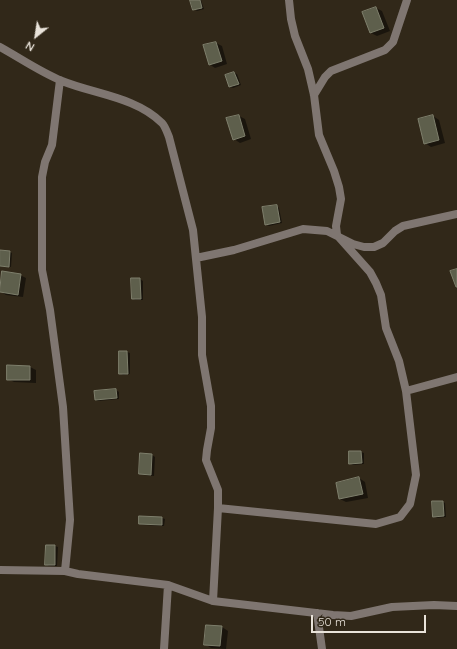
<!DOCTYPE html>
<style>
body{margin:0}
#map{position:relative;width:457px;height:649px;overflow:hidden;background:#312819;font-family:Quicksand,sans-serif}
canvas{display:block}
.north{position:absolute;left:16px;top:16px;width:40px;height:40px;-webkit-text-stroke:3px #312819;paint-order:stroke;rotate:210deg;font-size:11px;font-weight:700;line-height:16px;text-align:center;color:#e9e3da}
.north::after{content:'';display:block;margin:auto;width:14px;height:18px;background:#e9e3da;clip-path:polygon(50% 0,100% 100%,50% 72%,0 100%)}
.scale{position:absolute;left:311px;top:615px;width:115px;height:18px;box-sizing:border-box;border:2px solid #e9e3da;border-top:0;padding-left:5px;font-size:12px;line-height:14px;white-space:nowrap;color:#e9e3da;-webkit-text-stroke:3px #312819;paint-order:stroke}
</style>
<div id="map">
<canvas width="457" height="649"></canvas>
<div class="north">N</div>
<div class="scale">50 m</div>
</div>
<script>
const ctx = document.querySelector('canvas').getContext('2d');
ctx.lineJoin = 'round';
function fill(path, color) {
  ctx.fillStyle = color;
  ctx.fill(path, 'evenodd');
}
function stroke(path, color, width, dash) {
  ctx.strokeStyle = color;
  ctx.lineWidth = width;
  ctx.lineCap = dash ? 'butt' : 'round';
  ctx.setLineDash(dash || []);
  ctx.stroke(path);
}
fill(new Path2D(`
 M191 0H201L204 9 197 11 194 9Z
 M376 8 382 11 390 31 377 36 371 33 363 13Z
 M216 43 222 46 227 64 215 68 209 64Z
 M234 73 237 74 241 85 233 88 230 87Z
 M239 116 245 119 251 139 240 143 234 139Z
 M433 116 439 120 445 143 431 147 425 143Z
 M277 206 279 208 282 223 269 226 266 224Z
 M0 251 10 252 12 253 11 267 0 266Z
 M20 275 26 278 23 297 6 295 0 291Z
 M132 279H140L143 281V300H135L133 298Z
 M120 352H127L130 353V374L123 375 120 373Z
 M8 366 30 367 36 370V383L14 382 8 379Z
 M116 390 119 392V399L98 401 95 399Z
 M361 452 364 453V464L353 465 350 463Z
 M141 454 152 455 155 457 154 476 143 475 140 474Z
 M359 478 365 482 368 498 346 502 340 499 337 483Z
 M443 502 445 503 446 517 437 518 434 516Z
 M162 518 165 519 164 526 143 525 140 524Z
 M55 546 58 547 57 566H49L46 564Z
 M222 627 228 631 226 649 211 648 205 644Z`), '#0007');
const building = new Path2D(`
 M190 0H200L202 8 193 10Z
 M376 7 384 28 370 33 362 12Z
 M216 42 222 61 209 65 203 45Z
 M234 72 239 84 229 87 225 75Z
 M239 115 245 136 233 140 226 118Z
 M433 115 439 140 424 144 418 119Z
 M277 205 280 222 265 225 262 207Z
 M0 250 10 251 9 267 0 266Z
 M457 269V287H456L450 271Z
 M2 271 21 274 18 295 0 292Z
 M131 278H140L141 299H132Z
 M119 351H127L128 374H119Z
 M7 365 30 366V380H7Z
 M116 389 117 398 95 400 94 391Z
 M349 451H361L362 463 349 464Z
 M140 453 152 454 151 475 139 474Z
 M359 477 363 494 339 499 336 483Z
 M432 501H443L444 516 433 517Z
 M139 516 162 517V525L139 524Z
 M46 545H55V565H45Z
 M206 625 222 626 220 646 204 645Z`);
fill(building, '#5e5f4c');
stroke(building, '#7e7f6c', 1);
stroke(new Path2D(`
 M0 47C20 58 40 72 62 81 94 94 136 97 162 123 165 126 167 132 169 137L193 230 202 317V355L211 406V428L207 450 206 460 218 490V508L213 601
 M60 80 52 145 45 162 42 177V270L50 310 63 407 68 488 70 520 65 571
 M314 95 325 77 331 71 385 50 393 42 407 0
 M196 258 234 250 303 229 327 231 353 244 364 247H374L383 243 395 231 403 226 457 214
 M406 391 457 377
 M218 508 376 524 400 517 410 504 416 475 406 391 399 361 386 328 381 295 376 283 370 272 337 235 336 226 341 199 339 187 334 171 319 135 314 95 308 69 295 36 291 19 289 0
 M0 570 65 571 78 574 168 585 213 601 333 615 351 616 392 607 434 605 457 606
 M317 613 322 649
 M164 649 168 585`), '#7f7671', 8);
</script>
